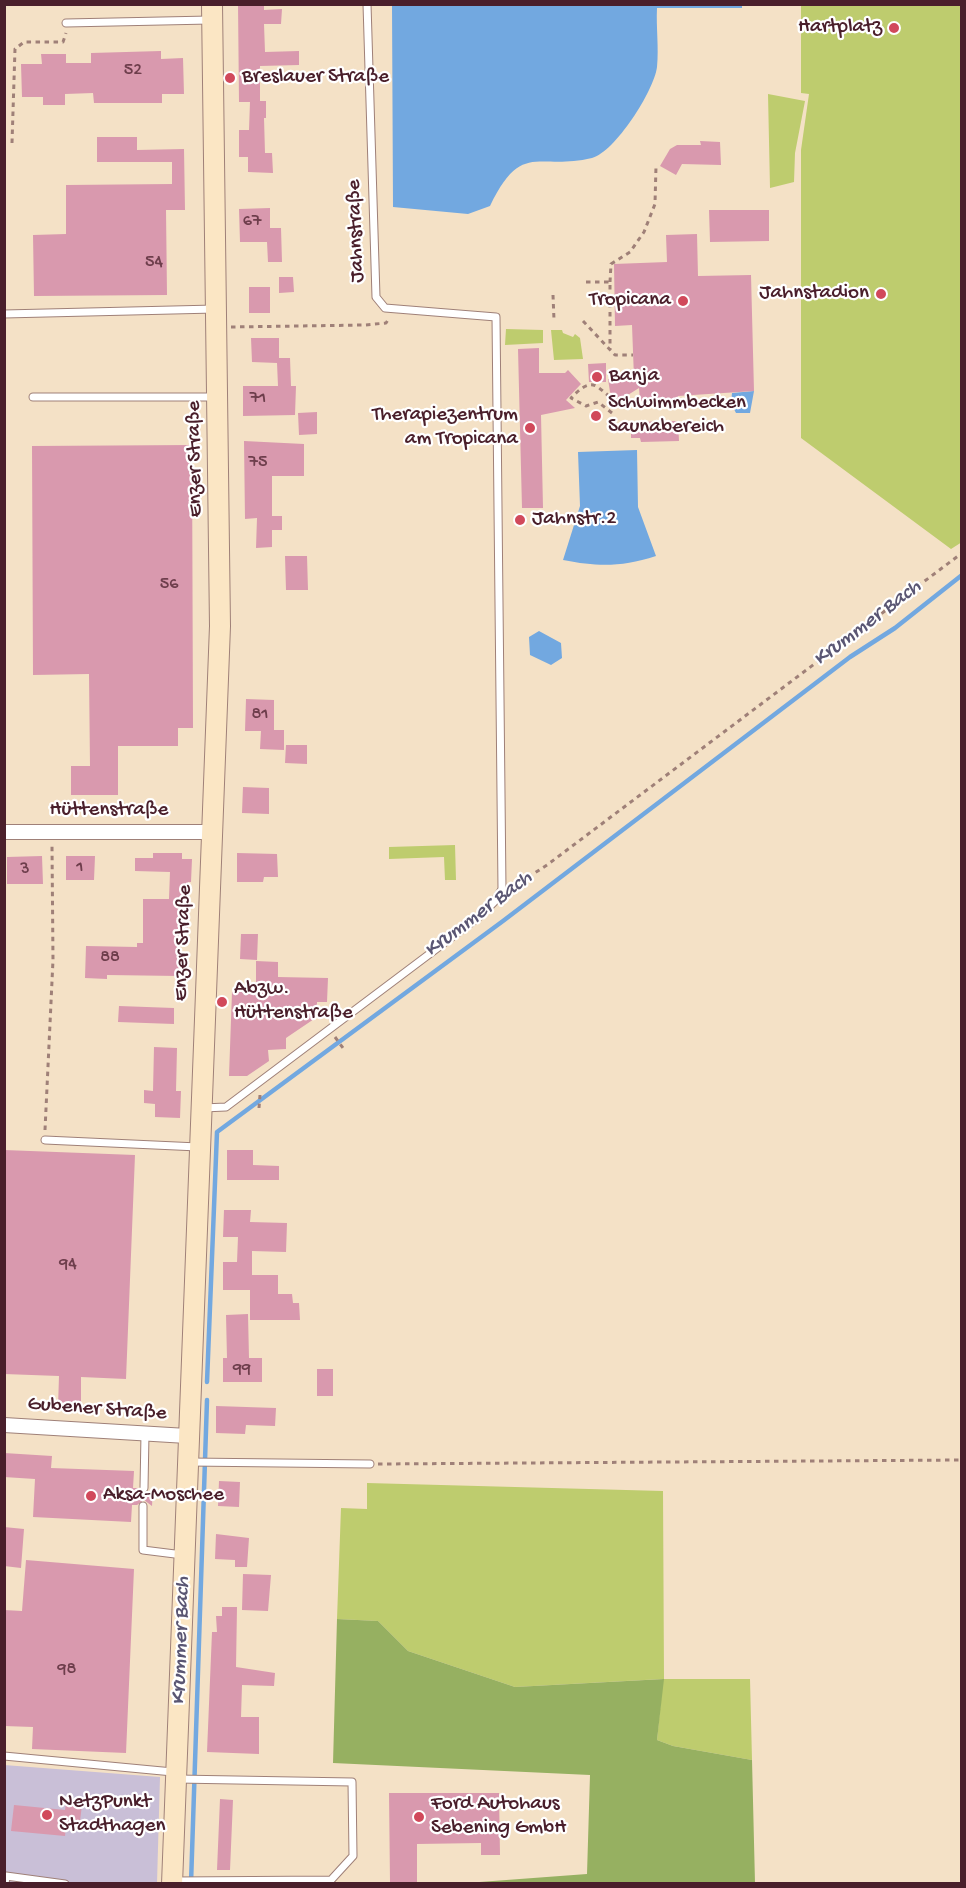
<!DOCTYPE html>
<meta charset="utf-8">
<style>
body{margin:0}
#map{position:relative;width:966px;height:1888px;overflow:hidden;background:#f4e1c6;font-family:"Gochi Hand",sans-serif}
canvas{display:block}
.frame{position:absolute;inset:0;border:6px solid #4a1f2b;pointer-events:none}
</style>
<div id="map">
<canvas width="966" height="1888"></canvas>
<div class="frame"></div>
</div>
<script>
const ctx = document.querySelector('canvas').getContext('2d');
ctx.lineJoin = 'round';
function fill(path, color) {
  ctx.fillStyle = color;
  ctx.fill(path, 'evenodd');
}
function stroke(path, color, width, dash) {
  ctx.strokeStyle = color;
  ctx.lineWidth = width;
  ctx.lineCap = dash ? 'butt' : 'round';
  ctx.setLineDash(dash || []);
  ctx.stroke(path);
}
function write(font, color, halo, rows, align = 'center') {
  ctx.font = font + ' "Gochi Hand",sans-serif';
  ctx.lineWidth = 4.5;
  ctx.setLineDash([]);
  ctx.textBaseline = 'middle';
  ctx.strokeStyle = halo;
  ctx.fillStyle = color;
  for (const [text, x, y, turn = 0] of rows) {
    ctx.save();
    ctx.translate(x, y);
    ctx.rotate((+turn || 0) * Math.PI / 180);
    ctx.textAlign = isNaN(turn) ? turn : align;
    if (halo) ctx.strokeText(text, 0, 0);
    ctx.fillText(text, 0, 0);
    ctx.restore();
  }
}
fill(new Path2D(`
 M4 1765 160 1777 157 1883H5Z`), '#c9bfd7');
fill(new Path2D(`
 M801 5H961L962 542 951 549 801 438V150L809 94 801 93Z
 M768 94 805 101 795 153 794 182 770 188Z
 M506 329 543 330V343L505 345Z
 M551 330H562L563 333 573 337 575 334 580 338 583 359 554 360Z
 M455 845 456 880H445L444 857 389 859V847Z
 M367 1483 663 1491 664 1679H750L752 1760 673 1746 657 1740 663 1679 515 1687 408 1651 378 1621 337 1619 341 1508 367 1509Z`), '#becc6e');
fill(new Path2D(`
 M337 1619 378 1621 408 1651 515 1687 664 1679 657 1740 673 1746 752 1760 755 1883H466L587 1874 590 1775 333 1763Z`), '#96b061');
fill(new Path2D(`
 M392 5 742 4V8H657C656 27 659 48 657 67 654 91 615 152 592 158 537 171 522 140 490 206L468 214 393 207Z
 M754 391 750 413H736L731 403 732 393Z
 M637 450 638 507 656 556C621 567 599 567 563 560L580 506 578 452Z
 M539 631 561 643 562 658 551 665 530 655 529 637Z`), '#72a8e0');
stroke(new Path2D(`
 M207 1382 217 1132 503 921 850 657 895 628 962 575
 M191 1883 207 1400`), '#72a8e0', 4.5);
fill(new Path2D(`
 M238 4H264V10L282 9 281 24H264L265 52 299 51V65L260 66V101H266V118H264L265 153H272L273 173 248 172V157H239V130H249L250 102H239Z
 M161 51V59L183 58 184 94H162V103H94L93 93 65 94V105H43V97H22L21 64H42L41 54H66V63H91V53Z
 M97 137H137V150L184 149 185 210H166L167 295 34 296 33 235 66 234V185L172 184V162H97Z
 M700 141 720 142 721 165 682 164 676 175 660 166 670 149 677 145H701Z
 M270 208V228H281L282 262H268L267 242H240L239 209Z
 M709 210H769V241L710 242Z
 M697 234 698 276 751 275 754 391 678 396V404L640 401 639 388 623 398 614 397 610 392 608 379 634 378 632 325 615 326 614 264 667 262 666 235Z
 M279 277H293L294 292 279 293Z
 M249 287H270V313H249Z
 M251 338H279V358H290L291 386H296L295 415 243 416V386H278L277 363 252 362Z
 M539 348V373H565L568 370 581 384 566 400 575 408 541 415 543 508H522L518 349Z
 M606 363V382H589L588 364Z
 M317 412V434L299 435 298 413Z
 M678 421 679 441 641 442 640 438H631V422Z
 M244 441 304 444V476H272V516H282V530H272V547L256 548 257 518 245 519Z
 M192 445 193 728H178V746H118V795H71V766H90L89 674 33 675 32 446Z
 M285 556H307L308 590H286Z
 M246 699 274 700V730H284V750L260 749 261 731H245Z
 M286 745H307V764L285 763Z
 M243 787 269 788V814L242 813Z
 M153 853H182V859H192L191 882H188V931H180L179 976 107 975V979L85 978 86 946 137 947V943H143V899H169L170 872 135 871V858H153Z
 M237 853 277 854 278 877H264L263 882H237Z
 M42 856 43 884H7V857Z
 M66 856H95L94 880H66Z
 M241 934H258L257 960 240 959Z
 M256 961 278 962V977L328 978 327 1002H317V1017L286 1038V1049L268 1050 269 1061 247 1076H229L232 992H256Z
 M119 1006 174 1008V1024L118 1022Z
 M154 1047 177 1048 176 1091H181L180 1118 155 1117V1104L144 1103V1090L153 1091Z
 M4 1150 135 1155 126 1379 81 1377V1407H58L59 1376 4 1374Z
 M227 1150H253V1165L279 1166V1180H227Z
 M224 1210H251L250 1222 287 1223 286 1252 252 1251V1275H278V1294H292L293 1303H299L300 1320H250V1290H223V1262H237L238 1237H223Z
 M248 1314 249 1358H262V1382H223V1358H227L226 1315Z
 M317 1369H333V1396H317Z
 M216 1406 276 1408 275 1426 246 1425 245 1434 216 1433Z
 M4 1453 52 1456 51 1468 134 1471 133 1488H138L143 1494 153 1489 152 1506 144 1500 137 1505H132L131 1522 33 1517 35 1479 4 1477Z
 M219 1481 240 1482 239 1507 218 1506Z
 M4 1527 24 1529 21 1568 4 1566Z
 M216 1534 249 1538 247 1567H235V1560L215 1559Z
 M26 1560 134 1569 126 1753 32 1749 33 1727 4 1726V1610L22 1611Z
 M243 1574 271 1575 268 1611 242 1610Z
 M222 1607H237L236 1667 275 1673 274 1686 242 1685 241 1717H259V1754L207 1752 212 1632H217L216 1616H222Z
 M389 1793H499L500 1855H481V1843L417 1844V1882H390Z
 M220 1799 233 1800 230 1870H217Z
 M66 1803 82 1805 80 1821 73 1820V1828L66 1827 65 1836 11 1831 14 1805 65 1810Z`), '#d999ae');
const service = new Path2D(`
 M66 23 210 20
 M4 314 215 309
 M33 397H216
 M203 1108 226 1107 480 916 494 902 502 889 496 317 385 308 376 297 367 4
 M45 1140 198 1147
 M189 1462 370 1464
 M144 1488 145 1434
 M143 1506V1550L183 1555
 M4 1756 173 1772
 M174 1881 331 1880 353 1856 352 1782 177 1779
 M5 1884 6 1876 65 1884`);
const minor = new Path2D(`
 M4 832H213
 M4 1425 187 1436`);
const secondary = new Path2D(`
 M172 1884 220 626 212 4`);
stroke(service, '#9f8078', 9);
stroke(minor, '#9f8078', 16);
stroke(secondary, '#9f8078', 22);
stroke(new Path2D(`
 M12 143 15 49 24 42H63L66 33
 M586 282H610V350
 M610 282 611 264 630 252 644 232 655 204 656 166
 M553 295 554 320
 M583 321 615 355H633
 M231 327 365 325 386 323 388 320
 M612 413 598 402 586 406 571 398C595 373 596 389 615 400L640 401
 M513 887 547 865 962 553
 M335 1037 343 1048
 M259 1108 260 1095
 M45 1130 53 960 52 846
 M378 1464 962 1460`), '#9f8078', 3, [4.5, 4.5]);
stroke(service, '#fff', 7);
stroke(minor, '#fff', 14);
stroke(secondary, '#fbe6c4', 20);
for (const [x, y, r, color] of [
 [894,28,6,"#d1495b"],
 [230,78,6,"#d1495b"],
 [881,294,6,"#d1495b"],
 [683,301,6,"#d1495b"],
 [597,377,6,"#d1495b"],
 [596,416,6,"#d1495b"],
 [530,428,6,"#d1495b"],
 [520,520,6,"#d1495b"],
 [222,1002,6,"#d1495b"],
 [91,1496,6,"#d1495b"],
 [47,1815,6,"#d1495b"],
 [419,1817,6,"#d1495b"]
]) {
  const dot = new Path2D();
  dot.arc(x, y, r, 0, 2 * Math.PI);
  ctx.fillStyle = color;
  ctx.fill(dot);
  stroke(dot, '#fff', 2);
}
write('18px', '#6e3e4c', null, [
 ["52",133,71],
 ["67",252,222],
 ["54",154,263],
 ["71",258,399],
 ["75",258,463],
 ["56",169,585],
 ["81",260,715],
 ["1",80,868],
 ["3",25,870],
 ["88",110,958],
 ["94",68,1265],
 ["99",242,1370],
 ["98",67,1670]
]);
write('21px', '#4a1f2b', '#fff', [
 ["Hartplatz",882,28,"right"],
 ["Breslauer Straße",242,78],
 ["Jahnstadion",869,294,"right"],
 ["Tropicana",671,301,"right"],
 ["Banja",609,377],
 ["Schwimmbecken",608,404],
 ["Saunabereich",608,428],
 ["Therapiezentrum",518,416,"right"],
 ["am Tropicana",518,440,"right"],
 ["Jahnstr.2",532,520],
 ["Abzw.",234,990],
 ["Hüttenstraße",234,1014],
 ["Aksa-Moschee",103,1496],
 ["NetzPunkt",59,1803],
 ["Stadthagen",59,1827],
 ["Ford Autohaus",431,1805],
 ["Sebening GmbH",431,1829]
], 'left');
write('21px', '#4a1f2b', '#fff', [
 ["Jahnstraße",357,231,-92],
 ["Enzer Straße",196,459,-91],
 ["Hüttenstraße",109,811],
 ["Enzer Straße",184,943,-88],
 ["Gubener Straße",97,1410,4]
]);
write('italic 22px', '#5a5673', '#fff', [
 ["Krummer Bach",868,624,-37],
 ["Krummer Bach",479,915,-37],
 ["Krummer Bach",182,1641,-88]
]);
</script>
